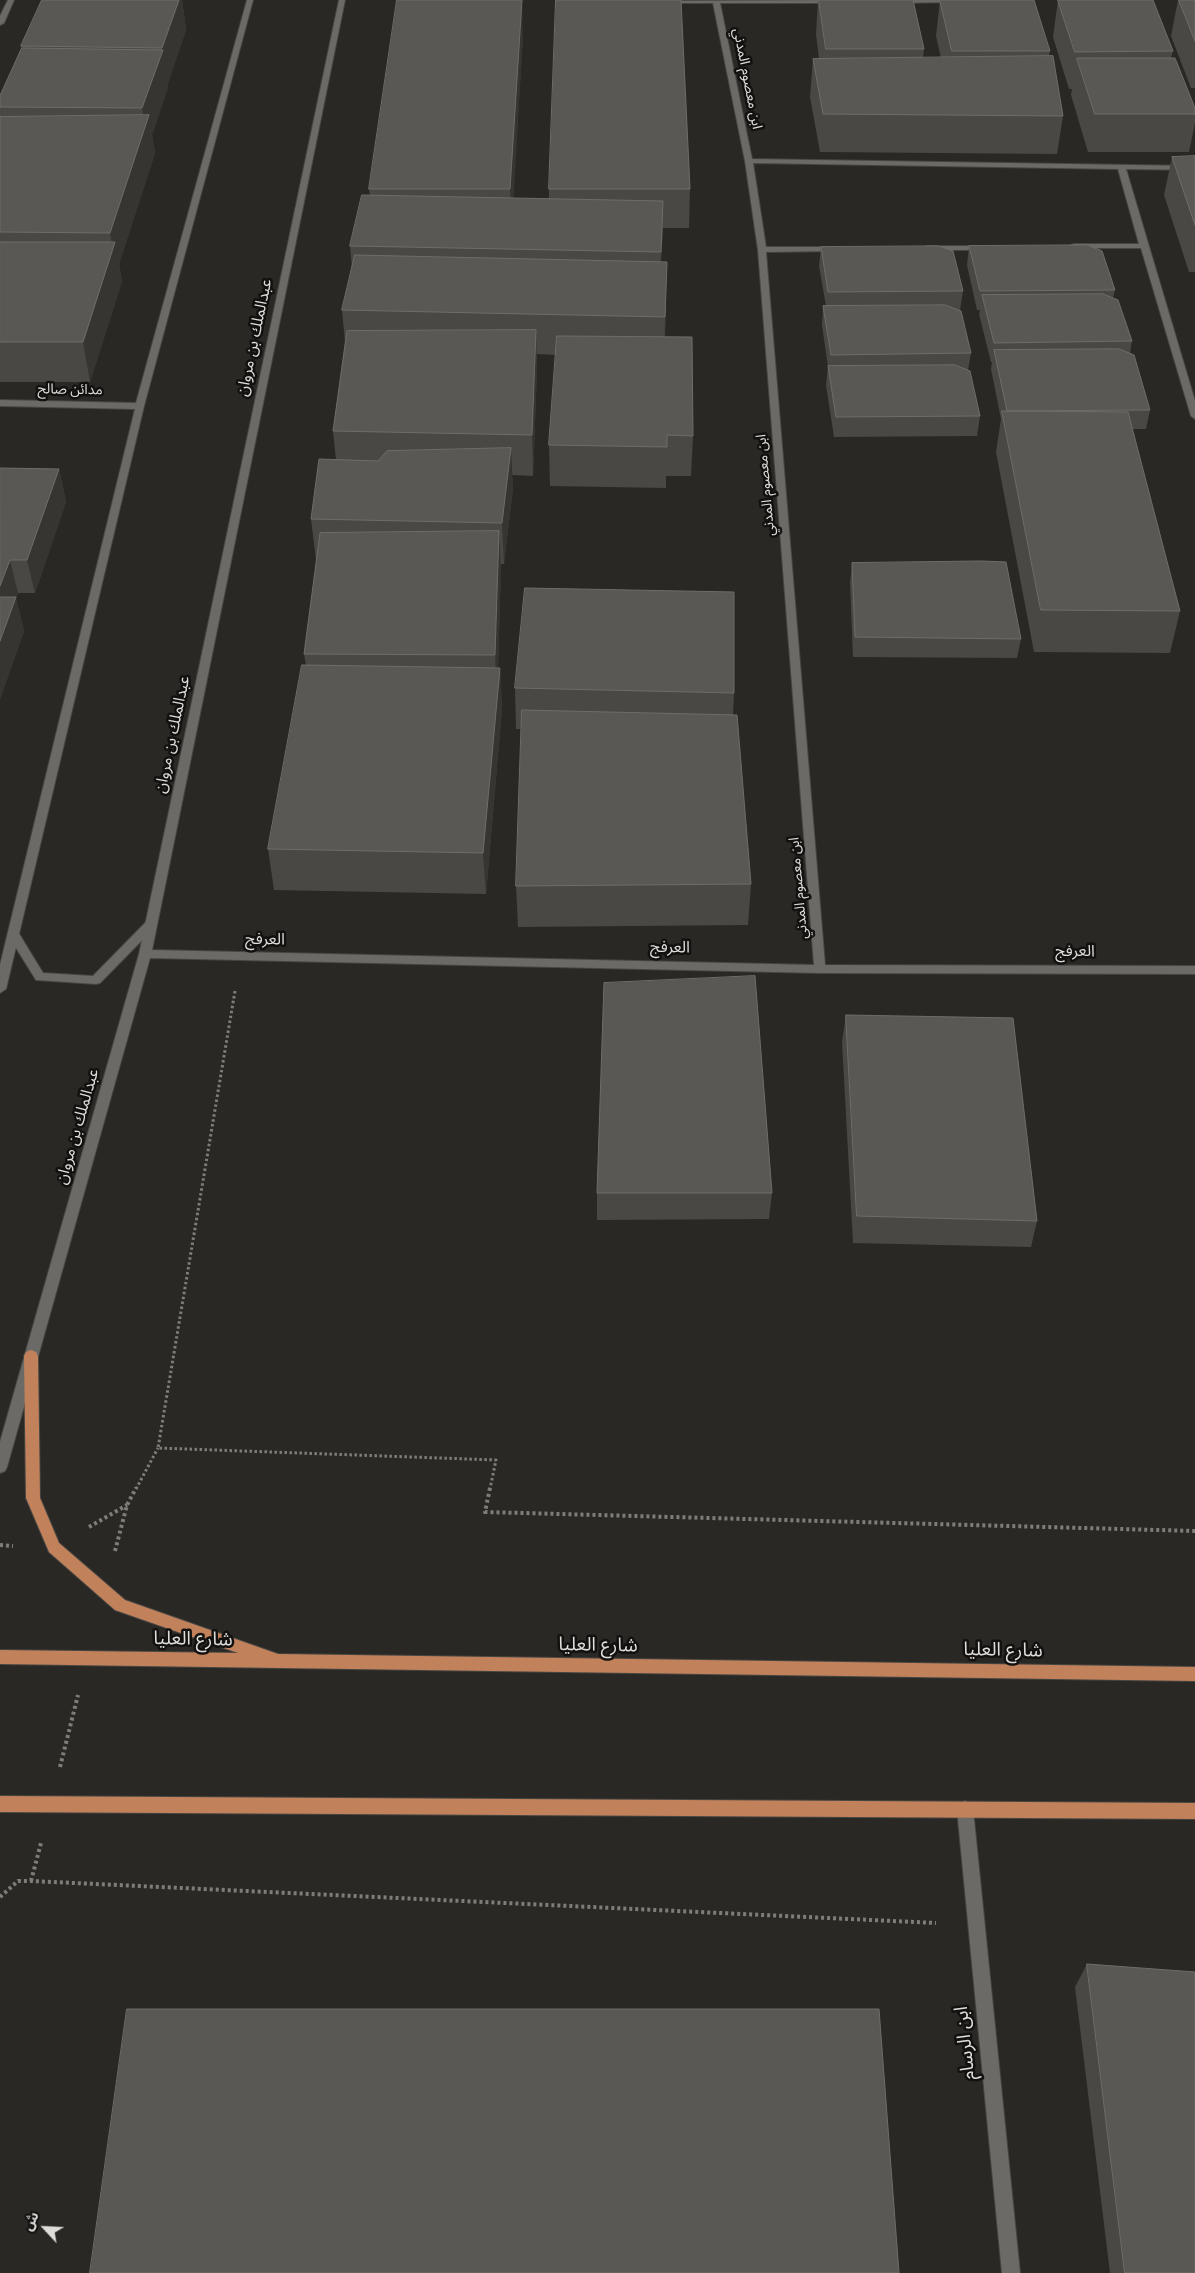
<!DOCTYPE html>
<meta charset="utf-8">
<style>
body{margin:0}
#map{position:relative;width:1195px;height:2273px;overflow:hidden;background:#2a2824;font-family:Spectral,"Noto Sans Arabic",serif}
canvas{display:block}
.north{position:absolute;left:20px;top:2203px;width:50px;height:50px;-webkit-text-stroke:4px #12110f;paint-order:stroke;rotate:295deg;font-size:14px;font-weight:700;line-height:20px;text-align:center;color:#deddda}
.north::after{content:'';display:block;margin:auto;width:18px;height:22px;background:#deddda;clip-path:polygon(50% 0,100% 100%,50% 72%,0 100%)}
</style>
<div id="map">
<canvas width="1195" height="2273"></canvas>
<div class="north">ش</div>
</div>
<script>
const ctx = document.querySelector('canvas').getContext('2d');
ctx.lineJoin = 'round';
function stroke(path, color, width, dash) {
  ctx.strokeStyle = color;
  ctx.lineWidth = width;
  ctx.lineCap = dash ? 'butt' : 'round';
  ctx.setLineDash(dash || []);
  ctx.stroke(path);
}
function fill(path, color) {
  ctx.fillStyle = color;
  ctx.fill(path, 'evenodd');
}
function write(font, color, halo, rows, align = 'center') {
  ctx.font = font + ' Spectral,"Noto Sans Arabic",serif';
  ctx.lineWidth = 5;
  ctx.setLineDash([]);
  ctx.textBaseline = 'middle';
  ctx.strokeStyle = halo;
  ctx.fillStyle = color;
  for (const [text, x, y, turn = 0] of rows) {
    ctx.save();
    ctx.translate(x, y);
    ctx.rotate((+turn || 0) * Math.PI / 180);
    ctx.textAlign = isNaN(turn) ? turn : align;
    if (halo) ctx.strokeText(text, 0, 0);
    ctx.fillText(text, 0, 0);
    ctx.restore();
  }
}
const minor = new Path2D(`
 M8 0H14L4 23 0 25V16Z
 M247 0H253L144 406 6 989 0 993V965L135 409 0 406V400L136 403Z
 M339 0H345L152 950 814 965 758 250 745 161 713 3H665L662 1 838 0 835 3H720L752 159 1195 166V170L1126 169 1195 401V419L1191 416 1141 248H1074L1070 246 1074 244H1139L1118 169 753 163 766 247H837L841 249 837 251 766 252 825 965 1195 966V974L820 973 150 958 7 1467 5 1471 0 1473V1442L139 954Z
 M895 0H958L955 2 898 3Z
 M926 246H987L991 248 987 250H926Z
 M965 1801 971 1804 973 1809 1020 2273H1002L957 1809 959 1804Z`);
const tertiary = new Path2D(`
 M151 920 157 924 155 927 100 983 96 984 36 980 8 935 14 931 18 932 43 973 93 976 147 921Z`);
const primary = new Path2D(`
 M31 1350 36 1352 38 1356 40 1498 59 1543 125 1600 278 1654 1195 1667V1681L0 1664V1650L238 1653 115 1610 49 1552 26 1498 24 1356 26 1352Z
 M0 1796 1195 1803V1819L0 1812Z`);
stroke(minor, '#484643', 2);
stroke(tertiary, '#484643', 2);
stroke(primary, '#484643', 2);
stroke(new Path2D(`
 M235 991 158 1448 496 1460 490 1489
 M136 1489 158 1448`), '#7f7d7a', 3, [2.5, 2.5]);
stroke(new Path2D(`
 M490 1488 485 1512 1195 1531
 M89 1527 127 1505
 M0 1545 13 1546
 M115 1551 127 1505 136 1488
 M60 1767 78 1695
 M31 1881 41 1843
 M0 1897 18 1881H31L936 1923`), '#7f7d7a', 4, [3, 3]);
fill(minor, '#6c6a66');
fill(tertiary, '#6c6a66');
fill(primary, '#c1815a');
fill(new Path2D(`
 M42 0H182L186 30 168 83V87L152 135 155 153 119 264 122 281 90 382H0V96L21 49V46Z
 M818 0H913L924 49 923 58H941L936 36 940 0 1050 51 1049 56 1063 116 1057 154 820 152 810 97 813 59H819L816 34Z
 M1058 0 1173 51 1171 58 1195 108V123L1189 152H1088L1071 95 1072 89H1069L1053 37Z
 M1178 0H1195V88H1191L1171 36Z
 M523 35 513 198 549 199V189H690L689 228H663L661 261 666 301 665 337 693 436 691 476H666V488L550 486 549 445 556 355 537 354V370L533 476 512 475 513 488 504 564H501L498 668H500L502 709 486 894 274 890 268 849 306 665 304 654 317 560H316L311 519 336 460 333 431 345 342 342 310 352 268 350 246 370 196 369 189Z
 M1195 156V272H1189L1164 195 1172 157Z
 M969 246 1115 290 1113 298 1132 341 1130 353 1150 410 1146 429H1132L1180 611 1170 653 1034 652 996 452 1001 419 991 369 992 362H991L979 314 980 310H977L967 265Z
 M821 247 963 291 960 310H957L971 353 968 370 980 416 977 436 834 437 826 385 828 367 822 325 823 306H826L819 266Z
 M0 468 59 469 66 502 35 593H18L16 599 24 631 0 699Z
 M852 563 1021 639 1017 658 853 657 850 582Z
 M515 688 734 693 733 715 751 884 748 925 518 927 516 886 521 729H516Z
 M846 1015 1037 1221 1031 1247 853 1243 842 1042Z
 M597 1193H772L769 1219 597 1220Z
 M1087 1964 1195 2273H1110L1075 1987Z`), '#4a4844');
fill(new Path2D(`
 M179 0H182L186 30 168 83V87L152 135 155 153 119 264 122 281 90 382 83 342 113 250 110 233 145 127 142 108 162 52V48Z
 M522 0 523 35 512 227 510 189Z
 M663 201 662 240 660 292 661 252Z
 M667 262 666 301 664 357 665 317Z
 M536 330 537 370 533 476 532 435Z
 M511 448 513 488 504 564 502 523Z
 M59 469 66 502 35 593 27 560Z
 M499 531 501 572 497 696 495 655Z
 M10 560 18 593 16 599 24 631 0 699V586Z
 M500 668 502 709 486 894 483 853Z`), '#373531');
const building = new Path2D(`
 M42 0H179L162 48 21 46Z
 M397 0H522L510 189H369Z
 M556 0H681L690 189H549Z
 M819 0H913L924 49H826Z
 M940 0H1034L1050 51H952Z
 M1058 0H1153L1173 51 1075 52Z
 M1179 0H1195V41Z
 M22 48 163 50 142 108 0 107V96Z
 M1053 56 1063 116 823 114 813 59Z
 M1077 58H1175L1195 108V114H1095Z
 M149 115 110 233 0 232V117Z
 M1195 156V225L1172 157Z
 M362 195 663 201 661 252 350 246Z
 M0 242H115L83 342H0Z
 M1087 245 1102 251 1115 290 980 291 969 246Z
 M939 246 953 251 963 291 828 292 821 247Z
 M355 255 667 262 665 317 342 310Z
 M1103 294 1118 300 1132 341 994 343 982 295Z
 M945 305 961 311 971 353 831 355 823 306Z
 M536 330 532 435 333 431 347 331Z
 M557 336 692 337 693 436 667 435V447L549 445Z
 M1119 349 1134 355 1150 410 1007 411 994 350Z
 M955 365 970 371 980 416 836 417 828 366Z
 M1002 411 1128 412 1180 611 1041 610Z
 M511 448 502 523 311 519 319 459 378 461 387 451Z
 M0 468 59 469 27 560H10L0 586Z
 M499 531 495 655 304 654 320 533Z
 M982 561 1006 562 1021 639 855 637 852 563Z
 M525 588 734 592V693L515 688Z
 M0 597H16L0 641Z
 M302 665 500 668 483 853 268 849Z
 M522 710 737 715 751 884 516 886Z
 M755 976 772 1193H597L604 983Z
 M846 1015 1013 1018 1037 1221 857 1216Z
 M1087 1964 1195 1972V2273H1125Z
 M127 2009H879L899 2273H90Z`);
fill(building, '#5a5854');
stroke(building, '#6f6d69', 1);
write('14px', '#deddda', '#12110f', [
 ["ابن معصوم المدني",746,79,79],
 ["مدائن صالح",70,391,1],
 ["ابن معصوم المدني",767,485,-95],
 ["ابن معصوم المدني",800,888,-95]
]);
write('16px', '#deddda', '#12110f', [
 ["عبدالملك بن مروان",256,338,-78],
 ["عبدالملك بن مروان",174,735,-78],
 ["العرفج",265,941,1],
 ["العرفج",670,949,1],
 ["العرفج",1075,953],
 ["عبدالملك بن مروان",79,1127,-74]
]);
write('19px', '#deddda', '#12110f', [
 ["شارع العليا",193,1641,1],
 ["شارع العليا",598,1647,1],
 ["شارع العليا",1003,1652,1],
 ["ابن الرسام",967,2043,-96]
]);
</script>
